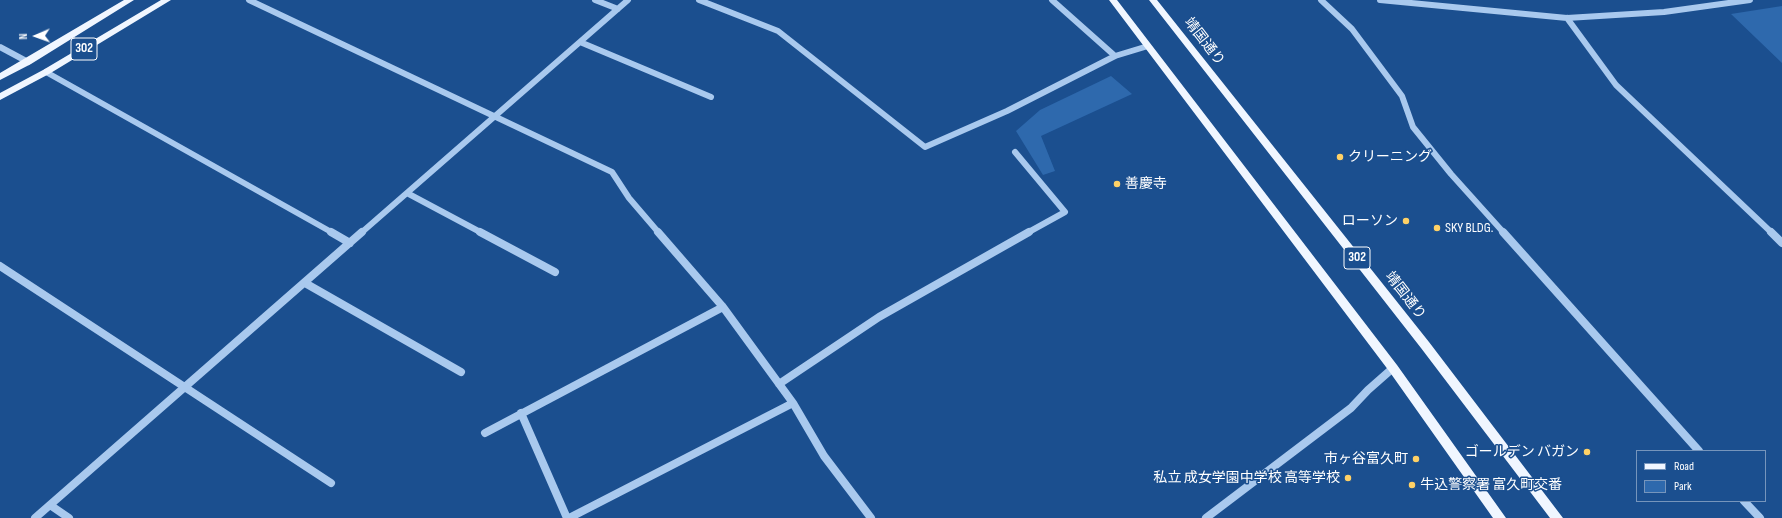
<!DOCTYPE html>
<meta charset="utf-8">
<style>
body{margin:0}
#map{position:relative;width:1782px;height:518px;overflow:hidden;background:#1b4f8f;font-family:"Sofia Sans Condensed",sans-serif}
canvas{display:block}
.legend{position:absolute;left:1636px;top:450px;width:130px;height:52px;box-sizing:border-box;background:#1b4f8f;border:1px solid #7695bc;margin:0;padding:5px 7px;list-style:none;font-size:12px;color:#fff}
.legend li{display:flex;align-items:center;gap:8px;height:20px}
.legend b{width:20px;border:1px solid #7695bc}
.north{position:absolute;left:16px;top:16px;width:40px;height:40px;-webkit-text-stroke:3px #1b4f8f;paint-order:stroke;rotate:268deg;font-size:11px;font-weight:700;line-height:16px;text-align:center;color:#fff}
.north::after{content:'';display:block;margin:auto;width:14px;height:18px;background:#fff;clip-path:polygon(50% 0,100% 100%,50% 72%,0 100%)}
</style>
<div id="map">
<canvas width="1782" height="518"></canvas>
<ul class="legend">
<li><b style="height:5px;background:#f0f6ff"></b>Road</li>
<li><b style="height:11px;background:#2e69ad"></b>Park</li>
</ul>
<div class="north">N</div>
</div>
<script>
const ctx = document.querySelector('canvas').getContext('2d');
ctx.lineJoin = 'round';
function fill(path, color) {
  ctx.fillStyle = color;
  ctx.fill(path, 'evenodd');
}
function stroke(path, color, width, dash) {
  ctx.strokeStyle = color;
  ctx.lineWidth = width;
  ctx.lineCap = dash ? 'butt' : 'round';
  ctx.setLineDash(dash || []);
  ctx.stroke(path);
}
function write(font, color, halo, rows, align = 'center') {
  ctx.font = font + ' "Sofia Sans Condensed","Noto Sans JP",sans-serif';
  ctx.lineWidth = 3;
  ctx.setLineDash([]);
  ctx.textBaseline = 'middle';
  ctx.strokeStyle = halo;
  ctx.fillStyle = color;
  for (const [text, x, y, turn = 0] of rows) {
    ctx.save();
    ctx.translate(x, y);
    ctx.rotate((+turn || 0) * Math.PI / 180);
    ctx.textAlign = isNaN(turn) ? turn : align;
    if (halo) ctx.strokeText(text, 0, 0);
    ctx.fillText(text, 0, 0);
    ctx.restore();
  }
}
fill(new Path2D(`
 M1782 6V63L1731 14Z
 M1111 76 1132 94 1041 136 1055 171 1043 175 1016 131 1040 110Z`), '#2e69ad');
stroke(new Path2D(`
 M249 0 612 172 629 198 659 233
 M595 0 618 9
 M699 0 778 31 925 147 1007 111 1115 56 1148 46
 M1052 0 1115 56
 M1321 0 1352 29 1402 96 1413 127 1451 174 1504 233
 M1380 0 1567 18 1664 12 1750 0
 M1567 18 1616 85 1772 233
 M580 42 711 97
 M0 47 28 62
 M46 72 333 233
 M1015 152 1065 212 1027 233
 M407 193 482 233
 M361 233 628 0`), '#a9c9ee', 6);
stroke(new Path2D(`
 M331 232 350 243
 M480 232 555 272
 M658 232 723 307 793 403 824 456 871 518
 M1503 232 1699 451
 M1771 232 1782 243
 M0 266 331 483
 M305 283 461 372
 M779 384 879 317 1029 232
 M521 413 567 518
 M485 433 723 307
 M1744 501 1760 518
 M50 505 69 518
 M35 518 362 232
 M569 518 793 403
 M1206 518 1351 408 1368 390 1393 368`), '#a9c9ee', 8);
fill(new Path2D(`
 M124 0H134L31 64 0 80V73Z
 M161 0H171L49 74 0 100V93L43 70Z
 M1109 0H1117L1397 365 1506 518H1493L1389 371Z
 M1149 0H1157L1429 342 1563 518H1550L1421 348Z`), '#f0f6ff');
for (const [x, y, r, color] of [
 [1340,157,4,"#ffd166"],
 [1117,184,4,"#ffd166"],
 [1406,221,4,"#ffd166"],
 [1437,228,4,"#ffd166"],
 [1587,452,4,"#ffd166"],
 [1416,459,4,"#ffd166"],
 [1348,478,4,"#ffd166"],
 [1412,485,4,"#ffd166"]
]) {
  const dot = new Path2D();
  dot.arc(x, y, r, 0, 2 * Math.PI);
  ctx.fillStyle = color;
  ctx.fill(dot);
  stroke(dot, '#1b4f8f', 1.5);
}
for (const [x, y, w] of [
 [84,49,26],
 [1357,258,26]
]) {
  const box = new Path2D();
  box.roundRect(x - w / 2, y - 11, w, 22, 3);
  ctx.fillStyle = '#1b4f8f';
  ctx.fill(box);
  stroke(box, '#fff', 1);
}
write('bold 13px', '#fff', null, [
 ["302",84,49],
 ["302",1357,258]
]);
write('14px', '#fff', '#1b4f8f', [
 ["靖国通り",1204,42,52],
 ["靖国通り",1405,296,52]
]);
write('14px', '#fff', '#1b4f8f', [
 ["クリーニング",1348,157],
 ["善慶寺",1125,184],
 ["ローソン",1398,221,"right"],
 ["SKY BLDG.",1445,228],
 ["ゴールデン バガン",1579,452,"right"],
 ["市ヶ谷富久町",1408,459,"right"],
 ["私立 成女学園中学校 高等学校",1340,478,"right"],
 ["牛込警察署 富久町交番",1420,485]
], 'left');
</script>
